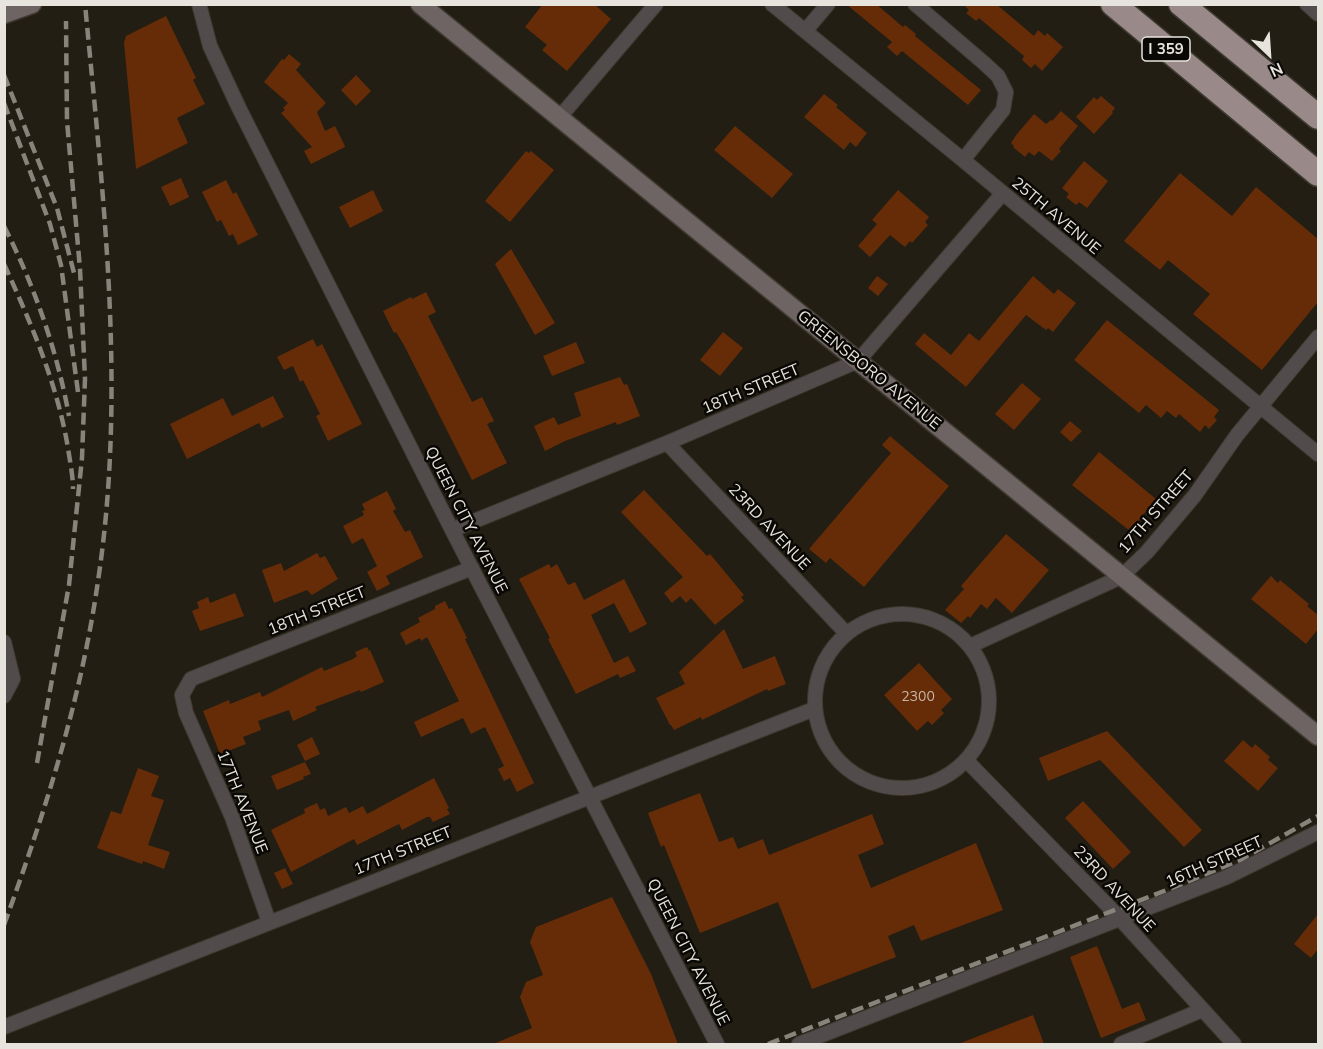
<!DOCTYPE html>
<style>
body{margin:0}
#map{position:relative;width:1323px;height:1049px;overflow:hidden;background:#221e14;font-family:Mulish,sans-serif}
canvas{display:block}
.frame{position:absolute;inset:0;border:6px solid #e7e4dd;pointer-events:none}
.north{position:absolute;left:1239px;top:24px;width:60px;height:60px;-webkit-text-stroke:4px #0a0805;paint-order:stroke;rotate:155deg;font-size:16px;font-weight:700;line-height:24px;text-align:center;color:#e7e4dd}
.north::after{content:'';display:block;margin:auto;width:21px;height:27px;background:#e7e4dd;clip-path:polygon(50% 0,100% 100%,50% 72%,0 100%)}
</style>
<div id="map">
<canvas width="1323" height="1049"></canvas>
<div class="frame"></div>
<div class="north">N</div>
</div>
<script>
const ctx = document.querySelector('canvas').getContext('2d');
ctx.lineJoin = 'round';
function fill(path, color) {
  ctx.fillStyle = color;
  ctx.fill(path, 'evenodd');
}
function stroke(path, color, width, dash) {
  ctx.strokeStyle = color;
  ctx.lineWidth = width;
  ctx.lineCap = dash ? 'butt' : 'round';
  ctx.setLineDash(dash || []);
  ctx.stroke(path);
}
function write(font, color, halo, rows, align = 'center') {
  ctx.font = font + ' Mulish,sans-serif';
  ctx.lineWidth = 5;
  ctx.setLineDash([]);
  ctx.textBaseline = 'middle';
  ctx.strokeStyle = halo;
  ctx.fillStyle = color;
  for (const [text, x, y, turn = 0] of rows) {
    ctx.save();
    ctx.translate(x, y);
    ctx.rotate((+turn || 0) * Math.PI / 180);
    ctx.textAlign = isNaN(turn) ? turn : align;
    if (halo) ctx.strokeText(text, 0, 0);
    ctx.fillText(text, 0, 0);
    ctx.restore();
  }
}
fill(new Path2D(`
 M543 4H594L611 19 567 71 542 50 547 45 525 27Z
 M846 4H876L903 27 905 25 916 34 915 36 981 90 968 105 902 51 897 56 887 47 892 42Z
 M963 4H996L1034 36 1038 30 1045 36 1047 33 1063 47 1042 71 1035 64 1031 68 1022 60 1024 56 979 18 976 21 966 13 969 10Z
 M166 16 196 78 193 80 205 104 177 118 188 143 136 169 124 43 126 36Z
 M289 54 301 64 296 70 326 103 317 112 325 131 335 126 344 144 345 147 311 164 304 151 312 147 281 113 285 110 283 108 288 103 264 82 282 59 284 60Z
 M356 75 371 91 356 106 341 90Z
 M824 94 838 105 836 107 867 133 856 147 850 142 844 150 804 117Z
 M1101 96 1115 108 1112 112 1113 113 1094 134 1076 117 1094 97 1097 100Z
 M1061 111 1078 126 1059 149 1061 151 1052 161 1039 151 1034 156 1029 152 1025 157 1013 147 1014 146 1011 143 1017 134 1034 114 1046 124 1051 120 1052 121Z
 M735 126 793 174 772 198 714 150Z
 M526 151 529 153 531 151 554 170 510 222 485 201Z
 M1084 161 1108 181 1087 208 1079 202 1076 205 1066 197 1069 194 1062 188Z
 M1180 173 1232 216 1256 187 1318 239V302L1262 370 1193 314 1210 294 1168 260 1160 270 1124 241Z
 M181 178 189 197 170 206 161 187Z
 M226 180 233 194 236 192 258 235 238 245 233 234 229 236 221 220 217 222 202 192Z
 M373 190 383 211 350 228 339 207Z
 M898 190 929 217 925 222 928 225 912 243 910 241 905 247 890 235 870 257 858 246 877 224 872 220Z
 M511 249 555 323 535 335 495 264Z
 M877 276 888 284 878 296 868 288Z
 M1033 276 1054 294 1058 289 1076 303 1053 332 1048 328 1046 330 1026 315 966 387 915 344 924 333 951 355 969 333 979 341Z
 M426 292 436 312 428 316 472 402 482 397 494 421 487 424 507 463 472 480 405 347 396 332 394 333 383 311 411 297 412 299Z
 M1107 320 1219 410 1214 417 1217 420 1209 429 1205 425 1200 432 1179 414 1176 418 1167 411 1161 418 1146 405 1139 413 1074 360Z
 M723 332 743 348 720 376 700 360Z
 M313 339 317 347 322 344 362 424 328 441 316 416 320 414 303 380 300 382 293 366 284 370 277 357Z
 M576 342 585 363 552 376 543 356Z
 M620 377 624 385 627 384 640 416 617 425 616 422 565 441 545 451 534 426 554 417 558 425 581 416 574 393Z
 M1022 383 1041 399 1014 430 995 414Z
 M273 396 284 417 262 428 259 423 187 459 170 424 223 398 232 416Z
 M1070 421 1082 431 1071 442 1060 432Z
 M890 436 949 486 864 587 830 558 826 563 809 549 891 453 882 445Z
 M1099 452 1156 499 1130 531 1072 485Z
 M644 490 707 556 710 554 744 595 741 597 744 601 715 625 691 598 686 603 680 596 672 603 664 593 683 577 621 512Z
 M387 491 396 509 393 511 405 532 410 530 423 557 386 576 390 584 377 591 367 572 377 566 363 538 352 544 343 526 364 515 362 511 365 510 362 504Z
 M1006 534 1049 570 1012 613 996 598 987 609 981 604 970 618 968 616 961 623 945 610 964 589 961 586Z
 M317 553 320 558 325 556 338 579 312 595 307 590 274 603 262 570 281 563 284 571Z
 M549 564 551 568 557 564 568 585 575 582 584 600 624 579 647 624 630 633 614 603 591 615 614 663 628 656 636 671 620 678 618 674 576 694 548 639 550 638 519 579Z
 M1271 576 1278 583 1280 580 1309 604 1307 606 1318 615V629L1306 644 1251 599Z
 M235 593 244 616 200 631 192 611 199 608 197 602 208 597 210 603Z
 M445 601 449 609 452 608 467 638 465 639 534 783 517 792 510 778 504 781 498 769 504 766 485 727 471 734 463 718 421 737 414 722 459 701 427 637 421 641 420 638 406 645 400 633 420 622 418 618 435 609V606Z
 M724 629 743 669 775 656 786 684 768 691 767 689 702 720 701 717 674 730 671 725H670L656 698 685 684 679 672Z
 M367 647 369 651 370 650 384 682 361 692 360 690 315 707 317 710 293 721 289 710 258 721 261 730 243 737 246 744 220 754 203 711 229 700 230 704 260 692 262 697 322 667 324 671 353 659 357 656 355 652Z
 M919 663 952 699 941 710 944 713 932 725 928 721 917 731 884 695Z
 M1107 731 1202 830 1184 847 1100 760 1048 781 1039 758Z
 M312 737 320 754 305 761 297 745Z
 M1243 740 1252 748 1255 744 1270 757 1268 760 1278 768 1258 791 1224 761Z
 M305 762 311 774 303 777 304 779 277 790 271 776Z
 M138 768 159 776 151 796 164 800 148 845 170 852 164 869 143 861 142 864 97 848 111 811 121 814Z
 M434 778 449 808 447 809 450 814 433 822 430 817H427L402 830 399 824 357 845 354 839 291 872 271 830 305 813 304 809 317 803 320 810 325 808 328 816 346 807 349 813 363 806 367 814Z
 M700 793 719 842 733 837 738 849 763 839 769 855 872 814 884 844 858 855 871 888 976 843 1003 910 921 941 914 925 888 936 896 957 812 989 778 902 700 933 664 845 661 847 648 813Z
 M1083 801 1131 852 1113 869 1065 818Z
 M285 868 293 884 282 889 274 873Z
 M612 897 651 974 678 1044H493L532 1028 520 997 526 982 543 975 530 942 536 927Z
 M1318 914V949L1311 958 1294 944Z
 M1097 946 1122 1009 1139 1002 1146 1020 1101 1038 1070 957Z
 M1033 1015 1044 1044H958Z`), '#662c07');
const street = new Path2D(`
 M199 4 210 46 239 108 452 530 717 1044
 M772 4 963 160 1318 454
 M915 4 984 63 998 76 1006 92 1003 110 963 160
 M1307 4 1318 14
 M806 30 828 4
 M559 118 656 4
 M667 443 847 634
 M452 530 667 443 858 361 1003 193
 M815 701a87 87 0 1 1 174 0a87 87 0 1 1-174 0Z
 M4 642 13 679 4 696
 M970 646 1121 577 1147 552 1195 495 1237 435 1318 337
 M966 760 1112 910 1234 1044
 M269 922 232 817 186 713 182 695 191 679 472 568
 M4 1027 814 709
 M799 1044 1227 877 1318 832
 M1121 1044 1202 1010`);
const secondary = new Path2D(`
 M420 4 1318 736
 M4 14 32 4`);
const highway = new Path2D(`
 M1113 4 1318 174
 M1181 4 1318 117`);
stroke(street, '#3e3a30', 16);
stroke(secondary, '#3e3a30', 21);
stroke(highway, '#3e3a30', 27);
stroke(street, '#524b4b', 14);
stroke(secondary, '#6f6464', 18);
stroke(highway, '#998988', 24);
stroke(new Path2D(`
 M4 75 57 208 74 273
 M4 103 50 224 61 265 78 392
 M4 226C34 285 57 350 69 416
 M4 264C31 323 57 383 68 448 70 462 73 475 73 489
 M37 763 69 585 82 458 85 379 80 269 67 121 66 21
 M4 925C45 812 81 700 98 581 127 389 103 196 85 4
 M768 1044 1177 886 1240 860 1318 816`), '#88847c', 4.5, [12, 6]);
write('14px', '#c7b6a8', null, [
 ["2300",918,697]
]);
for (const [x, y, w] of [
 [1166,49,48]
]) {
  const box = new Path2D();
  box.roundRect(x - w / 2, y - 12, w, 24, 4.5);
  ctx.fillStyle = '#0a0805';
  ctx.fill(box);
  stroke(box, '#e7e4dd', 1.5);
}
write('bold 15px', '#e7e4dd', null, [
 ["I 359",1166,49]
]);
write('16px', '#e7e4dd', '#0a0805', [
 ["25TH AVENUE",1056,216,40],
 ["GREENSBORO AVENUE",869,370,39],
 ["18TH STREET",751,389,-23],
 ["17TH STREET",1156,512,-49],
 ["QUEEN CITY AVENUE",466,520,63],
 ["23RD AVENUE",769,527,47],
 ["18TH STREET",317,611,-22],
 ["17TH AVENUE",242,802,68],
 ["17TH STREET",403,851,-22],
 ["16TH STREET",1214,862,-24],
 ["23RD AVENUE",1114,889,47],
 ["QUEEN CITY AVENUE",688,952,63]
]);
</script>
